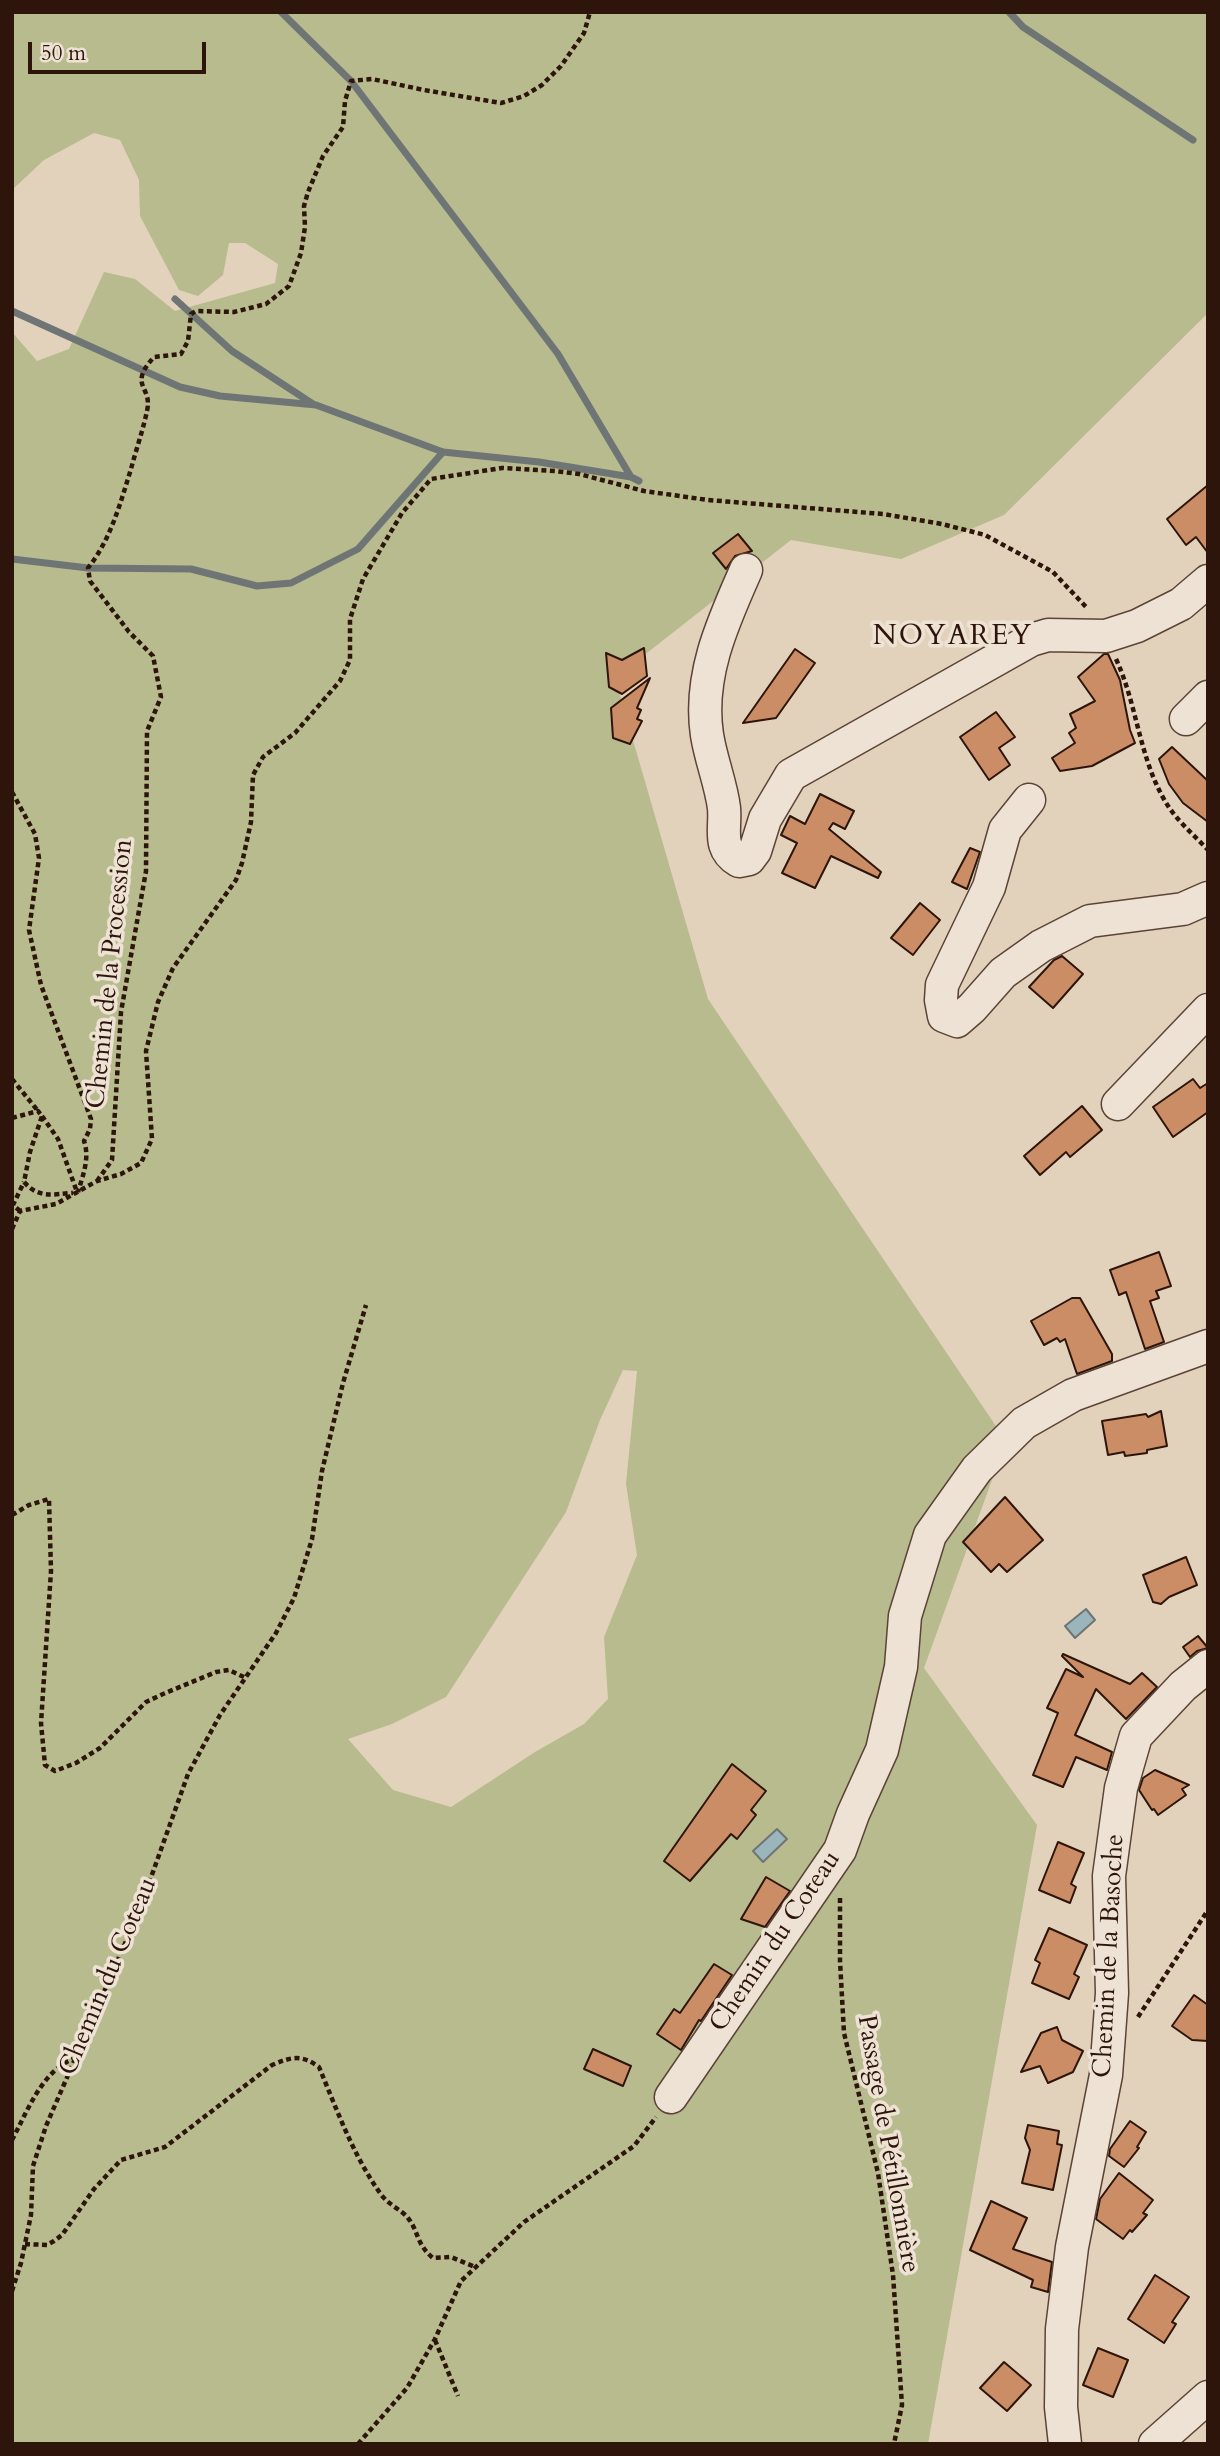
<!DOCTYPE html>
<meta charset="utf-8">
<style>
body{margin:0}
#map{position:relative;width:1220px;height:2456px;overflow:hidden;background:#e3d2bb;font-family:Cardo,serif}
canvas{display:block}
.frame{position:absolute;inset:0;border:14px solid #2e150b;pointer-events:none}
.scale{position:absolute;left:28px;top:42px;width:178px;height:32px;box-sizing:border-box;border:4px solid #2e150b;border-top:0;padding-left:9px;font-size:21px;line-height:24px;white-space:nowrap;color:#2e150b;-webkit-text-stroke:5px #ede2d3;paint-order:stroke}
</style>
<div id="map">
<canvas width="1220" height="2456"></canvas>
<div class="frame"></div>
<div class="scale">50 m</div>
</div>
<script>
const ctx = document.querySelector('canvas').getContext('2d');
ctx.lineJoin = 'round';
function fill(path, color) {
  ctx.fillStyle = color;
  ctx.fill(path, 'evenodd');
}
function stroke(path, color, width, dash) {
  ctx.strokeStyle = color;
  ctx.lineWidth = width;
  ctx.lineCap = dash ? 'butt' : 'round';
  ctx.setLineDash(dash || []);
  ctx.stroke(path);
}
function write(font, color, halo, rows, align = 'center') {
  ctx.font = font + ' Cardo,serif';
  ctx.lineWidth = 7;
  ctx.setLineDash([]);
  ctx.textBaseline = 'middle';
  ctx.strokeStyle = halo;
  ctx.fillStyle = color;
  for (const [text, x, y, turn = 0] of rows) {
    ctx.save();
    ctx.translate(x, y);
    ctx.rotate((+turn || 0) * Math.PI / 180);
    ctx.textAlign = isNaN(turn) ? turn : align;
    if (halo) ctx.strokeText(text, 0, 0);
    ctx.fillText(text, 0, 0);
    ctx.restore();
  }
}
fill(new Path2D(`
 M12 12H1208V313L1004 515 901 559 791 540 615 678 708 999 1006 1441 924 1668 1037 1825 928 2444H12V332L37 361 69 349 104 272 135 279 175 311 275 283 278 264 245 243H229L223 275 198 296 179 290 140 216 139 180 120 140 94 133 44 160 12 190ZM623 1370 637 1371 626 1484 637 1555 604 1637 608 1699 584 1724 535 1752 451 1807 393 1790 348 1739 392 1724 446 1697 566 1512 600 1420Z`), '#b7bb8e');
const water = new Path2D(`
 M1086 1609 1095 1620 1075 1638 1065 1626Z
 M777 1829 787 1839 763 1862 753 1851Z`);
fill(water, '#9ab5bb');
stroke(water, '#6f7575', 2);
stroke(new Path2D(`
 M281 12 351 81 558 354 631 477 639 481
 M1009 12 1023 27 1193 140
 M175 299 232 351 313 404
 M12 311 180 387 220 396 316 405 443 452 539 462 631 477
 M12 559 88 568 191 569 257 586 291 583 358 549 443 452`), '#6f7575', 7);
const building = new Path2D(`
 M1208 485V553L1196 537 1186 545 1167 519Z
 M738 534 752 551 735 556 726 569 713 553Z
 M644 648 647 676 622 694 609 687 606 653 622 660Z
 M795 649 815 663 776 718 743 723Z
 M1104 654H1108L1120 680 1130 730 1135 743 1092 766 1060 771 1052 758 1075 743 1069 733 1076 728 1070 714 1095 701 1078 677Z
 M650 678 637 708 641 710 637 719 642 721 630 744 613 738 611 708Z
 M996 712 1015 737 999 748 1010 765 989 780 960 737Z
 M1172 747 1208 781V822L1183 803 1169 784 1159 759Z
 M820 794 854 811 845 829 833 823 829 829 881 872 878 878 831 856 815 888 782 873 797 843 781 835 790 816 805 824Z
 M970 848 980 852 967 889 952 882Z
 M920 903 940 920 913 955 891 938Z
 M1062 956 1083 974 1053 1008 1029 987 1054 960Z
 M1193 1079 1200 1088 1208 1083V1112L1173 1137 1153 1107Z
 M1082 1106 1102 1130 1070 1157 1066 1152 1040 1175 1024 1156Z
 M1159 1252 1171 1286 1156 1291 1159 1298 1150 1301 1164 1342 1145 1349 1126 1292 1119 1295 1110 1270Z
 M1072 1298H1080L1112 1354V1361L1077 1374 1065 1339 1060 1342 1057 1338 1044 1345 1031 1321Z
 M1161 1411 1167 1446 1147 1450V1453L1125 1456 1124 1452 1108 1455 1102 1421 1146 1414 1148 1417Z
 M1005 1497 1043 1540 1007 1572 999 1564 991 1572 963 1542Z
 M1186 1557 1197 1585 1169 1597 1161 1604 1153 1602 1143 1575Z
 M1198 1636 1208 1648 1197 1651 1190 1657 1183 1647Z
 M1063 1654 1130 1684 1142 1673 1157 1687 1126 1719 1096 1689 1075 1735 1112 1752 1107 1770 1076 1757 1063 1787 1033 1775 1058 1713 1047 1708 1066 1669 1083 1677 1062 1656Z
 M732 1764 766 1791 751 1810 756 1815 737 1839 731 1834 690 1881 664 1861Z
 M1155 1770 1189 1785 1182 1789 1186 1795 1158 1815 1154 1809 1152 1810 1139 1790 1143 1778Z
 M1058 1842 1084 1853 1071 1884 1076 1887 1070 1903 1039 1890Z
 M766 1877 790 1891 765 1927 741 1919Z
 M1049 1928 1087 1945 1074 1974 1079 1977 1069 1999 1032 1983 1040 1963 1035 1960Z
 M714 1964 732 1975 701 2021 699 2020 681 2050 657 2034 674 2009 680 2013Z
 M1194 1995 1208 2005V2041L1192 2040 1172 2026Z
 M1057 2027 1062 2040 1083 2051 1073 2072 1048 2083 1040 2066 1021 2072 1041 2033Z
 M593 2049 631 2066 623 2086 584 2069Z
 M1130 2121 1146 2132 1137 2147 1139 2148 1124 2167 1109 2156 1110 2149Z
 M1028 2125 1059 2131 1057 2144 1062 2145 1053 2190 1022 2183 1030 2150 1025 2138Z
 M1119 2173 1153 2200 1143 2213 1147 2215 1132 2232 1130 2230 1123 2239 1096 2219 1100 2199Z
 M991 2201 1027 2218 1013 2249 1052 2262 1048 2292 1031 2287 1033 2280 970 2250Z
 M1155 2275 1189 2297 1172 2322 1176 2324 1164 2343 1128 2319Z
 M1098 2348 1128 2360 1113 2397 1083 2385Z
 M1004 2362 1031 2385 1007 2411 980 2388Z`);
fill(building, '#cb8d65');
stroke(building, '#2e150b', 2);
const minor = new Path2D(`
 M746 570C723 622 698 676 707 735 711 760 721 784 724 808 726 829 717 848 739 861L749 859 755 851 765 819 791 775 1031 640 1048 635 1106 636 1137 626 1181 604 1208 581
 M1186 719 1208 697
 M1029 800 1005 830 989 887 942 985 941 1000 944 1016 957 1021 972 1008 1003 973 1041 946 1090 921 1183 909 1208 898
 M1118 1104 1208 1010
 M671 2097 840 1850 853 1814 882 1750 901 1667 905 1616 930 1535 977 1469 1024 1423 1073 1395 1208 1346
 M1065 2444 1061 2407 1062 2329 1072 2247 1106 2075 1112 1993 1109 1876 1121 1788 1136 1736 1183 1686 1208 1666
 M1155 2444 1208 2397`);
stroke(minor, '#5b4437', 35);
stroke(new Path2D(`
 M1116 659C1137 704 1139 757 1165 801 1176 820 1193 834 1208 850
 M12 792 35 834 39 858 29 930 41 985 91 1119 90 1129 84 1141C90 1158 83 1175 78 1192
 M12 1079 38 1111
 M42 1116 58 1139 77 1192
 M12 1118 38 1111 42 1116 30 1152 24 1182C39 1199 53 1194 73 1193
 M97 1181 112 1160 121 1012 146 871 147 731 161 697 153 656 129 632 90 581 88 568C111 539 120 504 131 469 136 450 143 430 147 411 153 385 127 387 154 357L181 354 188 341 191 314 196 311 234 312 266 304 289 286 301 253 305 227 304 206 308 192 323 156 343 127 345 101 351 81 372 79 424 90 501 103 524 96 542 85 561 66 584 33 590 12
 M20 1211 13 1205 24 1182
 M12 1229 20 1211 56 1204 97 1181 121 1174 141 1163 152 1139 146 1051 158 1002 173 968 236 880 242 863 251 822 253 775 263 757 295 733 340 681 350 660V619L363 579 402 513 431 479 502 468 555 471 579 474 644 491 708 500 883 514 942 524 985 535 1053 572 1088 609
 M12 1515 29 1505 49 1499 51 1571 41 1723 45 1765 55 1771 76 1763 100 1748 146 1702 163 1694 216 1672 229 1670 246 1678
 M840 1898V1961L844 2033 878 2173 893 2275 902 2405 894 2444
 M1138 2017 1208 1910
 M12 2140C27 2112 42 2071 73 2059
 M25 2244 47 2245 54 2241 62 2235 94 2189 121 2160 165 2147 272 2065C291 2057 301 2054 319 2067 337 2110 353 2155 380 2193 388 2205 402 2210 408 2218 419 2232 416 2244 433 2258L451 2257 475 2267
 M12 2291 21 2263 31 2215 33 2166 46 2126 139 1911 188 1774 220 1715 276 1633 294 1598 312 1539 322 1471 343 1383 366 1305
 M435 2340 458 2396
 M358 2444 407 2388 435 2339 461 2281 524 2222 634 2146 656 2117`), '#2e150b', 4.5, [5, 3.5]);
stroke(minor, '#ede2d3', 32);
write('26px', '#2e150b', '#ede2d3', [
 ["Chemin de la Procession",111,974,-84],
 ["Chemin du Coteau",776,1942,-56],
 ["Chemin de la Basoche",1110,1956,-87],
 ["Chemin du Coteau",109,1977,-67],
 ["Passage de Pétillonnière",887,2144,80]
]);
ctx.letterSpacing = '2px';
write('28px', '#2e150b', '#ede2d3', [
 ["NOYAREY",953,638]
]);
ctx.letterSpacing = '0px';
</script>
